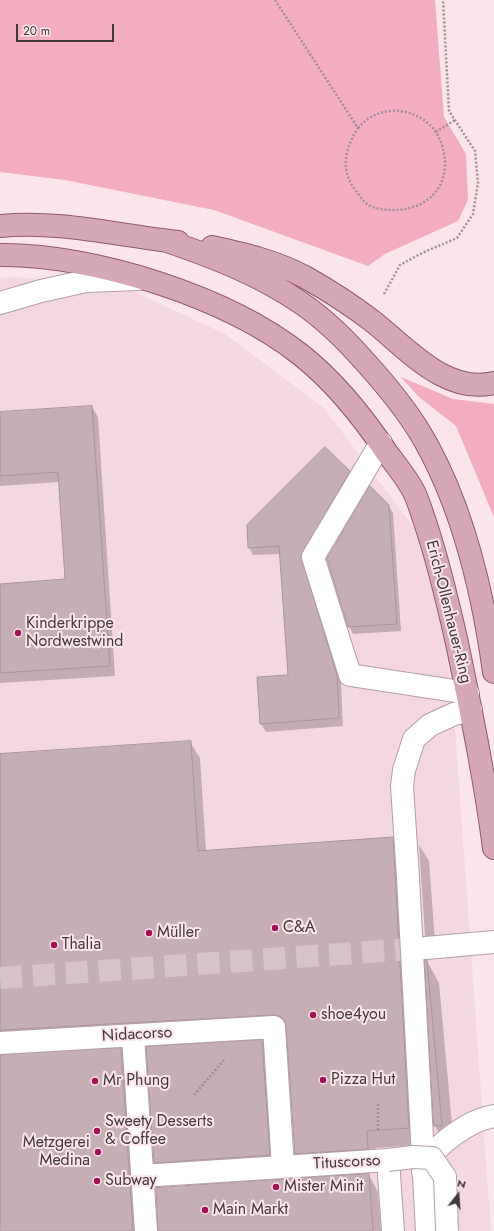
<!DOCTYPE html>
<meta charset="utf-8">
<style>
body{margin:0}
#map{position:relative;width:494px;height:1231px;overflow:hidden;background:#fbe5eb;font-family:Jost,sans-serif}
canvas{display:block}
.north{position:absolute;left:438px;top:1175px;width:40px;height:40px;-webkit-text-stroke:3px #fbe5eb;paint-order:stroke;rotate:17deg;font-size:11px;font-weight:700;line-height:16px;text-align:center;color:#41383b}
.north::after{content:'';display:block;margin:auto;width:14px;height:18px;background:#41383b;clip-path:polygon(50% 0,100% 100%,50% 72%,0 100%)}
.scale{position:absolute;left:16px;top:24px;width:98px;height:18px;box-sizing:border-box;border:2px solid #41383b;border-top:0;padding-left:5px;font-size:12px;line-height:14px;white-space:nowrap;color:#41383b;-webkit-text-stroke:3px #fbe5eb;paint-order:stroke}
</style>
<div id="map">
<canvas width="494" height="1231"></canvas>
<div class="north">N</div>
<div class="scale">20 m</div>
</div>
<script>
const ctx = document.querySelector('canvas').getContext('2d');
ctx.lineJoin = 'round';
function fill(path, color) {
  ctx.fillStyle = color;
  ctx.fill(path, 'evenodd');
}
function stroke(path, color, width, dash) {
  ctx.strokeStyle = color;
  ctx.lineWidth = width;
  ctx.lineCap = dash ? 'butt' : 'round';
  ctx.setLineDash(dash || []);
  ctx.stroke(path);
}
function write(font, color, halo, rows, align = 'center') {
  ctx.font = font + ' Jost,sans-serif';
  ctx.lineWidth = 4;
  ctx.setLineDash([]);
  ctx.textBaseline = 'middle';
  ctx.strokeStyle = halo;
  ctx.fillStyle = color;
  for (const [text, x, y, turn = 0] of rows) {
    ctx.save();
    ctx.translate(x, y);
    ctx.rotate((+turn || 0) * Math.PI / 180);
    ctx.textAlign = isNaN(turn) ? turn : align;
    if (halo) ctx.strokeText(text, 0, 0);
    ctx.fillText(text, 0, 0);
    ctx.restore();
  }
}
fill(new Path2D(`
 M16 277 120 285 225 334 324 408 415 529 442 616 454 714 491 1231H0V278Z`), '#f5d7df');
fill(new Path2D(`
 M0 0H435L444 117 466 154 468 200 458 221 385 254 368 266 214 210 65 180 0 172Z
 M401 377 453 399 494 404V517L456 426 419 397Z`), '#f3adc1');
fill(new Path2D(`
 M92 407 98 417 115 676 0 683V585L66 580 59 482 0 486V413Z
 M349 472 353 479 304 564 341 683 343 726 266 732 261 724 258 678 289 675 281 554 253 555 249 548Z
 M388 505 393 513 401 631 353 634 349 626Z
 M190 742 200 758 206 851 392 838 402 855 418 1145 376 1148 377 1165 305 1170 296 1153 288 1032 0 1052V755Z
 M419 845 429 861 436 955 425 936Z
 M427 961 439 983 454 1146 447 1147 435 1126Z
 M262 1041 271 1058 279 1172 164 1179 155 1162Z
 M121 1049 130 1066 141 1231H0V1056Z
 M369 1175 378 1192 381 1231H158Z`), '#0003');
const building = new Path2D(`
 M92 406 110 666 0 673V584L65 579 58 472 0 476V412Z
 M325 447 350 471 301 556 337 675 339 718 260 724 257 677 288 675 279 546 248 548 247 525Z
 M370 486 389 505 397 624 348 627 327 559Z
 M191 741 198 851 393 837 409 1128 367 1131 368 1149 295 1154 286 1026 284 1020 279 1016 273 1015 0 1030V754Z
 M425 960H427L442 1126H434Z
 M262 1040 270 1155 154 1163 146 1047Z
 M121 1048 133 1231H0V1055Z
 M369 1174 373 1231H158L156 1188Z`);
fill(building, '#c5afb5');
stroke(building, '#ab969b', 1);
stroke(new Path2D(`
 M0 978 426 948`), '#d6c2c8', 22, [22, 11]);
const minor = new Path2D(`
 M0 303 41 291 86 281 138 279
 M381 443 313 557 350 675 468 693
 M426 948 494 942
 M133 1036 146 1231
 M0 1043 274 1027 283 1167 142 1176
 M283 1167 388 1160 393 1231
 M423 1172C430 1147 469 1120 494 1116
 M427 1231 408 878 402 786 404 770 414 739 430 725 454 714 471 710`);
const major = new Path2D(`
 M0 226C60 220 119 236 178 242
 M164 240C211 256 259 274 301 303 326 320 347 341 367 364 386 385 404 407 419 431 461 500 483 592 494 672
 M212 247C244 254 275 261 305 277 328 290 350 304 371 320 406 347 445 395 494 383
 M0 255C93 254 228 297 301 355 335 382 363 417 387 453 396 465 407 478 414 492 419 502 422 514 426 525 439 564 448 603 457 643 471 711 485 779 494 848`);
stroke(minor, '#b49fa5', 24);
stroke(major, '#905a6b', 24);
stroke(new Path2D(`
 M275 0 358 128C347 145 340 166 352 185 356 191 361 199 367 204 374 209 385 210 393 210 439 210 458 170 436 132L455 120
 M358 128C379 103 417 106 436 132
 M384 294 400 265 422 253 457 238 473 214 478 183 475 151 449 111 443 0
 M194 1095 225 1059
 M378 1104V1132`), '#a09094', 2.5, [2, 2]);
stroke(minor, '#fff', 22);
stroke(major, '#d6a7b6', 22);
const minorBridge = new Path2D(`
 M388 1160 413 1157 432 1158 445 1177 447 1231`);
stroke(minorBridge, '#b49fa5', 24, []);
stroke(minorBridge, '#fff', 22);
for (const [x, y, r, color] of [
 [18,633,4,"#a21055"],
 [275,928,4,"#a21055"],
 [149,933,4,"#a21055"],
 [54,945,4,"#a21055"],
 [313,1015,4,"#a21055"],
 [323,1080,4,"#a21055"],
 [95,1081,4,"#a21055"],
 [97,1131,4,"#a21055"],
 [98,1152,4,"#a21055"],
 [97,1181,4,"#a21055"],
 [276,1187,4,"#a21055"],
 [205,1210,4,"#a21055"]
]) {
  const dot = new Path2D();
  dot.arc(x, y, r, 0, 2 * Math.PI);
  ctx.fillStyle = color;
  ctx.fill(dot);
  stroke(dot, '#fbe5eb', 1.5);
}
write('16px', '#41383b', '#fbe5eb', [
 ["Erich-Ollenhauer-Ring",448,612,76],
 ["Nidacorso",137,1035,-3],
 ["Tituscorso",347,1163,-3]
]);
write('16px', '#41383b', '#fbe5eb', [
 ["Kinderkrippe",26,624],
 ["Nordwestwind",26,642],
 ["C&A",283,928],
 ["Müller",157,933],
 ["Thalia",62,945],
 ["shoe4you",321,1015],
 ["Pizza Hut",331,1080],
 ["Mr Phung",103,1081],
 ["Sweety Desserts",105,1122],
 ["& Coffee",105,1140],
 ["Metzgerei",90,1143,"right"],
 ["Medina",90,1161,"right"],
 ["Subway",105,1181],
 ["Mister Minit",284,1187],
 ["Main Markt",213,1210]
], 'left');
</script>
